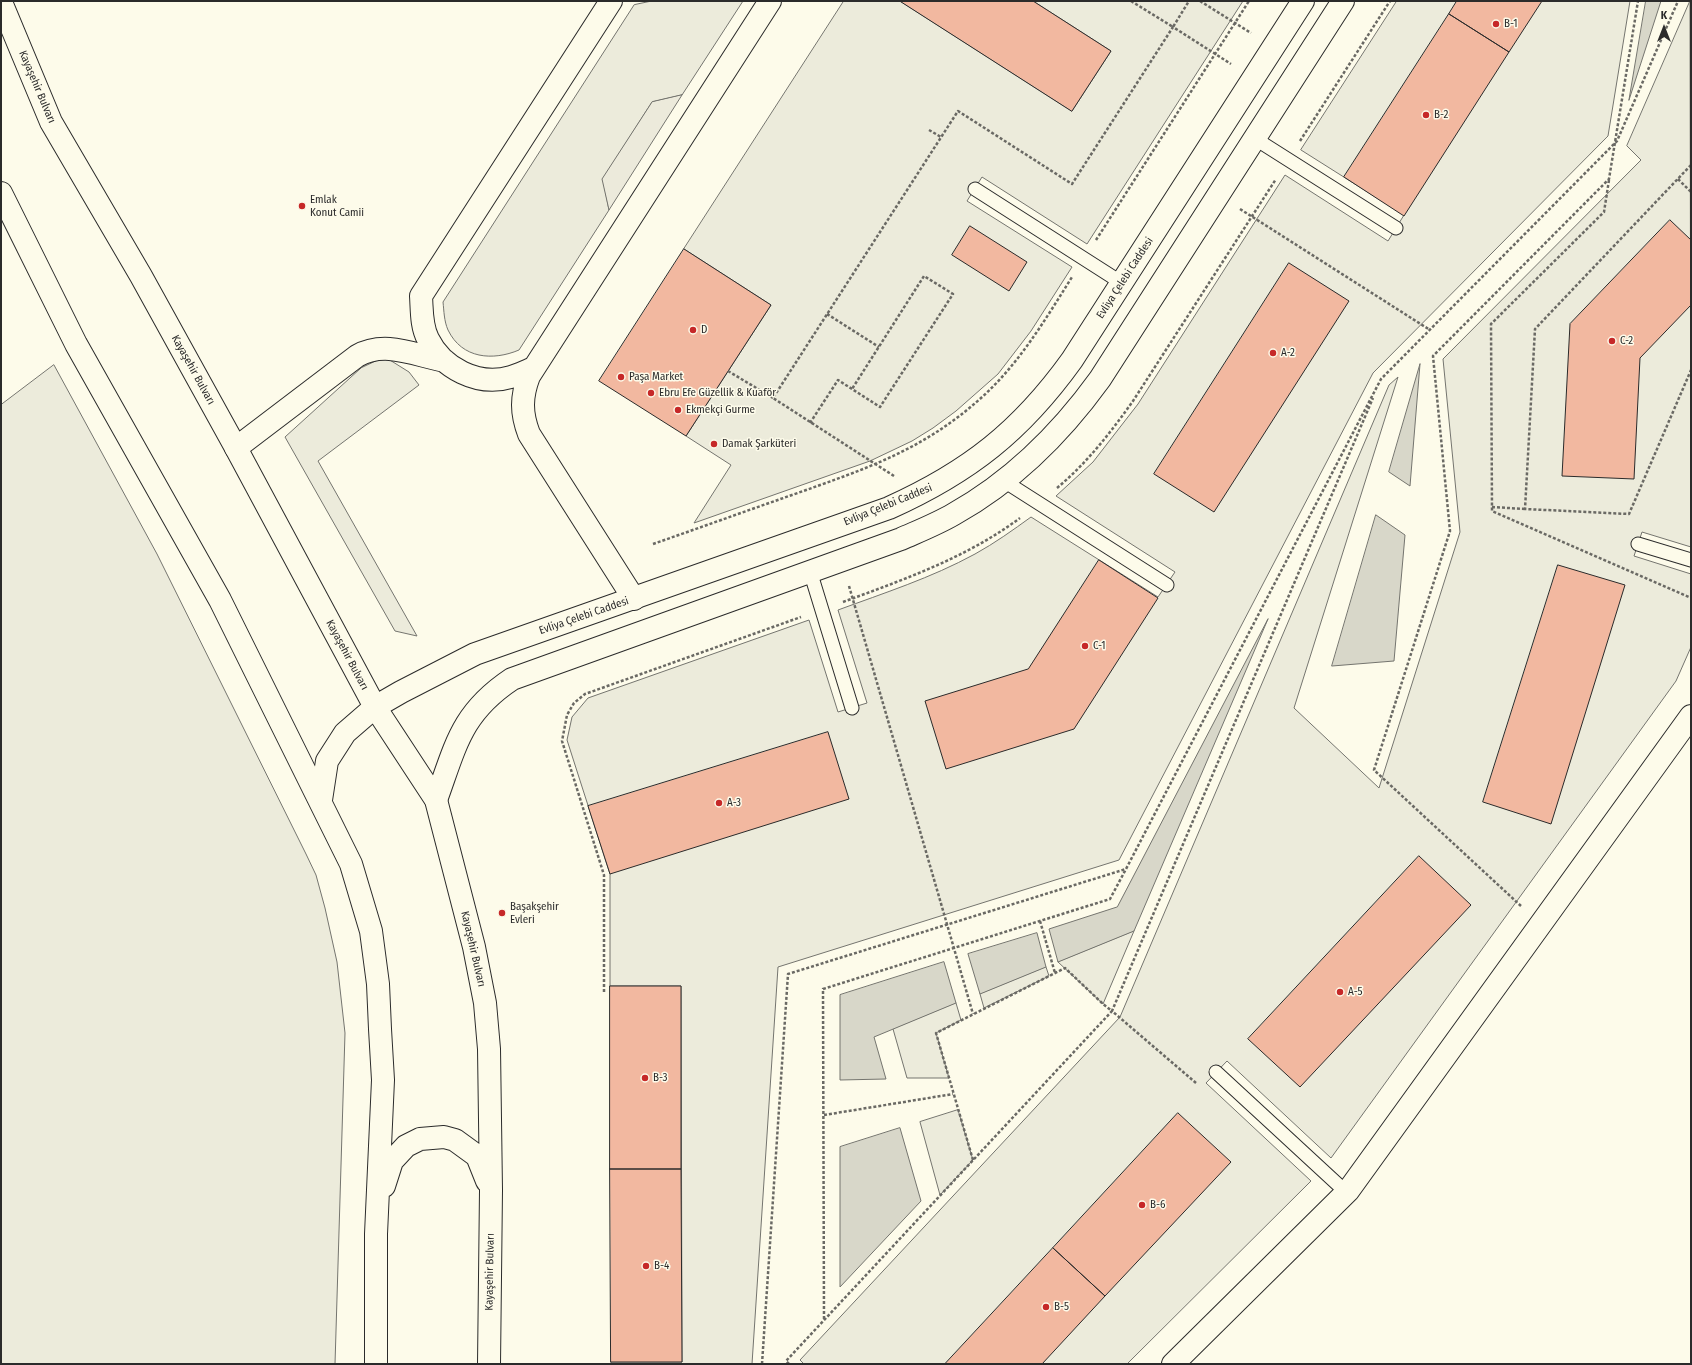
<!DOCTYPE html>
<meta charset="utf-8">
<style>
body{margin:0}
#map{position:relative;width:1692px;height:1365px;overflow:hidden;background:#fdfbea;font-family:"Fira Sans Condensed",sans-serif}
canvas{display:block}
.frame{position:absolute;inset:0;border:2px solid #2b2b2b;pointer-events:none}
.north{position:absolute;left:1644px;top:8px;width:40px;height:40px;-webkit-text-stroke:3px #fdfbea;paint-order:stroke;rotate:0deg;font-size:11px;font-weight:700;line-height:16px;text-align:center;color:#2b2b2b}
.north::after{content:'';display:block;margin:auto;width:14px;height:18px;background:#2b2b2b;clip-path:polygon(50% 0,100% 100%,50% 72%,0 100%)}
</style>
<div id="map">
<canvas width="1692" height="1365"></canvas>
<div class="frame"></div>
<div class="north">K</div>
</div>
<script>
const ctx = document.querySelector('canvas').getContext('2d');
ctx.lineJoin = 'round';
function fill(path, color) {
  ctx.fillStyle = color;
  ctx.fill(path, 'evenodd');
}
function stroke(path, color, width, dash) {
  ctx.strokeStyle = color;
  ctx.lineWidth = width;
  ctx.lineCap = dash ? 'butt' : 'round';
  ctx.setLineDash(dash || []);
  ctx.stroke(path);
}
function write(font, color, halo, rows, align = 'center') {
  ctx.font = font + ' "Fira Sans Condensed",sans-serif';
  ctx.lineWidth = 3;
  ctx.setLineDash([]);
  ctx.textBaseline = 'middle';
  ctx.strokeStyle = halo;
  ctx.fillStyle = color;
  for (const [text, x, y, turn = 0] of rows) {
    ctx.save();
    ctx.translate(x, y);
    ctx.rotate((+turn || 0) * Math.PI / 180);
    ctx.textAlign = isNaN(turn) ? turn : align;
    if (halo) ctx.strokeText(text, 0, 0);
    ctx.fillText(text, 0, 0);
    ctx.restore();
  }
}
const green = new Path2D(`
 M652 1H743L682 95 652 102 603 179 609 210 519 350C493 361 462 359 448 330 444 321 444 311 443 302L634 5Z
 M844 1H900L1072 111 1111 51 1033 1H1243L1087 244 982 177 967 201 1072 267 1031 331 998 374 956 411 933 428 912 441 870 461 694 523 731 465 686 436 771 305 684 249Z
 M1397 1H1630L1608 136 1373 373 1119 860 778 967 752 1364H611V1362H682L681 986H610V874L567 740 572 717 588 698 809 620 838 712 867 703 838 610C884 593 931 578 975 554 995 543 1013 530 1031 517L1158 597 1175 572 1056 496 1093 462 1138 404 1285 175 1388 241 1404 215 1301 150Z
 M1690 1 1691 547 1642 532 1634 556 1691 574V647L1676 681 1331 1158 1227 1061 1206 1083 1311 1181 1127 1364H804L800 1360 1120 1017 1389 385 1398 377 1294 708 1379 788 1460 532 1443 359 1641 160 1627 146Z
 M385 357 409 372 419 385 318 461 417 636 395 631 285 437 361 368Z
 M54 365 157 554 306 854 316 875 325 908 337 962 345 1033 335 1364H1V405Z
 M1134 931 1103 1004 1058 962Z
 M1046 967 1049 976 984 1008 980 994Z
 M956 1003 961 1020 936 1033 949 1078H907L893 1029Z
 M958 1110 973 1160 940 1195 920 1122Z`);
fill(green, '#ecebdb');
stroke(green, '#74746e', 1);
const parking = new Path2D(`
 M682 95 609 210 602 179 652 102Z`);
fill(parking, '#eceadb');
stroke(parking, '#74746e', 1);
const water = new Path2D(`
 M1646 1H1661L1629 100Z
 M1420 364 1410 486 1389 472Z
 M1376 515 1405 535 1394 661 1332 666Z
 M1268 619 1134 931 1058 962 1049 929 1117 907Z
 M1037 933 1046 967 980 994 968 954Z
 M944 962 956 1003 874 1037 886 1079 840 1080V995Z
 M900 1128 921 1201 840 1287V1147Z`);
fill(water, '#d8d7c9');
stroke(water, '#74746e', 1);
const building = new Path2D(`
 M900 1H1033L1111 51 1072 111Z
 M1457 1H1542L1509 52 1449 14Z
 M1449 14 1509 52 1404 216 1344 177Z
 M1670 220 1691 240V305L1640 358 1634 479 1562 476 1570 324Z
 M970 226 1027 262 1009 291 952 255Z
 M684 249 771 305 686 436 599 381Z
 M1289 263 1349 301 1214 512 1154 474Z
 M1099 560 1158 598 1074 729 946 769 925 701 1028 669Z
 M1558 565 1625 585 1551 824 1483 802Z
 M828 732 849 799 610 874 588 806Z
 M1419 856 1471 905 1300 1087 1248 1039Z
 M610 986H681V1169H610Z
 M1178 1113 1231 1162 1105 1296 1053 1248Z
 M610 1169H681L682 1362H611Z
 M1053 1248 1105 1296 1042 1364H945Z`);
fill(building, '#f2b8a0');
stroke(building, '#2b2b2b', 1);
const service = new Path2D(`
 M1254 138 1396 228
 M975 189 1122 283
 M1004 481 1167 585
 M1638 544 1691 560
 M810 571 852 708
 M1216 1072 1346 1192`);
const minor = new Path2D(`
 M534 368C526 371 518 375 511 377 478 387 442 368 428 339 421 326 422 310 421 296L611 1
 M236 448 357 356C385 340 414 355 445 361
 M634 599 529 434C521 413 521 397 529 376L770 1
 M1173 1364 1348 1191 1691 716`);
const tertiary = new Path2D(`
 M321 800 327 761 345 733 375 707 401 692 475 654 889 508C969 472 1021 431 1072 360L1303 1
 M436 800C456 745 461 713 512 679L901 539C919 531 937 524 954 514 1013 481 1061 433 1100 379L1343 1`);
const primary = new Path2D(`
 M1 2 51 122 141 276 236 448 375 707 436 800 474 947 485 1003 489 1049 491 1190 489 1364
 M1 193 76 344 220 600 351 864 371 931 378 984 380 1029 383 1080 376 1234V1364
 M384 1186 392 1161 406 1146 420 1139 444 1137 455 1140 477 1156 487 1181`);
stroke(service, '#2b2b2b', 15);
stroke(minor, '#2b2b2b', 24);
stroke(tertiary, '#2b2b2b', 24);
stroke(primary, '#2b2b2b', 24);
stroke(new Path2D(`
 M1131 1 1173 27 1189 1
 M1200 1 1251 33
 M929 130 941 137
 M1300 141 1390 1
 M1691 165 1535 329 1525 509 1629 514 1691 370
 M1678 179 1691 192
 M1609 180 1604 212 1491 324 1492 511 1691 598
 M1240 209 1430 330
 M1096 240 1249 1
 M827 314 879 347
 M728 371 773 398
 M810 423 838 380 880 407 953 294 924 276 852 389
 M894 476 773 398 958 111 1072 184 1173 27 1231 64
 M1057 488C1087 463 1111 432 1133 401L1276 179
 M1492 507 1525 509
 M653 544C699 528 746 511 792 495 865 469 922 451 981 398 1019 364 1045 320 1072 277
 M849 586 973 1014
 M843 602C905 579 966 558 1020 518
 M1521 906 1374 770 1450 531 1433 356 1609 179 1638 1
 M1040 921 1055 973
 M604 992V875L562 741 567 715 574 703 585 694 801 617
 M1196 1083 1112 1011 1373 398
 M824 1115 953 1094
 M824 1319 823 989 1110 899 1126 869
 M762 1364 788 974 1126 869 1381 379 1617 141 1678 1
 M789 1364 786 1361 1112 1011 1103 1004 1065 968 936 1033 973 1160`), '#6a6964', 2.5, [3, 2]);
stroke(service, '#fdfbea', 13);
stroke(minor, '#fdfbea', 22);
stroke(tertiary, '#fdfbea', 22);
stroke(primary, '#fdfbea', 22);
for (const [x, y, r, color] of [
 [1496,24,4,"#c62828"],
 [1426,115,4,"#c62828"],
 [302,206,4,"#c62828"],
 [693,330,4,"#c62828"],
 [1612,341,4,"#c62828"],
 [1273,353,4,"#c62828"],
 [621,377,4,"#c62828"],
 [651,393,4,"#c62828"],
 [678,410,4,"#c62828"],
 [714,444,4,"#c62828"],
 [1085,646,4,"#c62828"],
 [719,803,4,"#c62828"],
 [502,913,4,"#c62828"],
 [1340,992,4,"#c62828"],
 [645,1078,4,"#c62828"],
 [1142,1205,4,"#c62828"],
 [646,1266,4,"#c62828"],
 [1046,1307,4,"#c62828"]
]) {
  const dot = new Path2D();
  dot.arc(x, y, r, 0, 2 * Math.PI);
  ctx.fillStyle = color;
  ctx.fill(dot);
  stroke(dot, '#fdfbea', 1.5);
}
write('11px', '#2b2b2b', '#fdfbea', [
 ["B-1",1504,24],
 ["B-2",1434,115],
 ["Emlak",310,200],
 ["Konut Camii",310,213],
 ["D",701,330],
 ["C-2",1620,341],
 ["A-2",1281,353],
 ["Paşa Market",629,377],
 ["Ebru Efe Güzellik & Kuaför",659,393],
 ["Ekmekçi Gurme",686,410],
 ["Damak Şarküteri",722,444],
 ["C-1",1093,646],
 ["A-3",727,803],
 ["Başakşehir",510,907],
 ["Evleri",510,920],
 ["A-5",1348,992],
 ["B-3",653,1078],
 ["B-6",1150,1205],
 ["B-4",654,1266],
 ["B-5",1054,1307]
], 'left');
write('11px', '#2b2b2b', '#fdfbea', [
 ["Kayaşehir Bulvarı",37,87,67],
 ["Evliya Çelebi Caddesi",1125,278,-57],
 ["Kayaşehir Bulvarı",193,370,61],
 ["Evliya Çelebi Caddesi",888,505,-22],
 ["Evliya Çelebi Caddesi",584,616,-19],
 ["Kayaşehir Bulvarı",347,655,62],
 ["Kayaşehir Bulvarı",473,949,77],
 ["Kayaşehir Bulvarı",490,1272,-89]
]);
</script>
